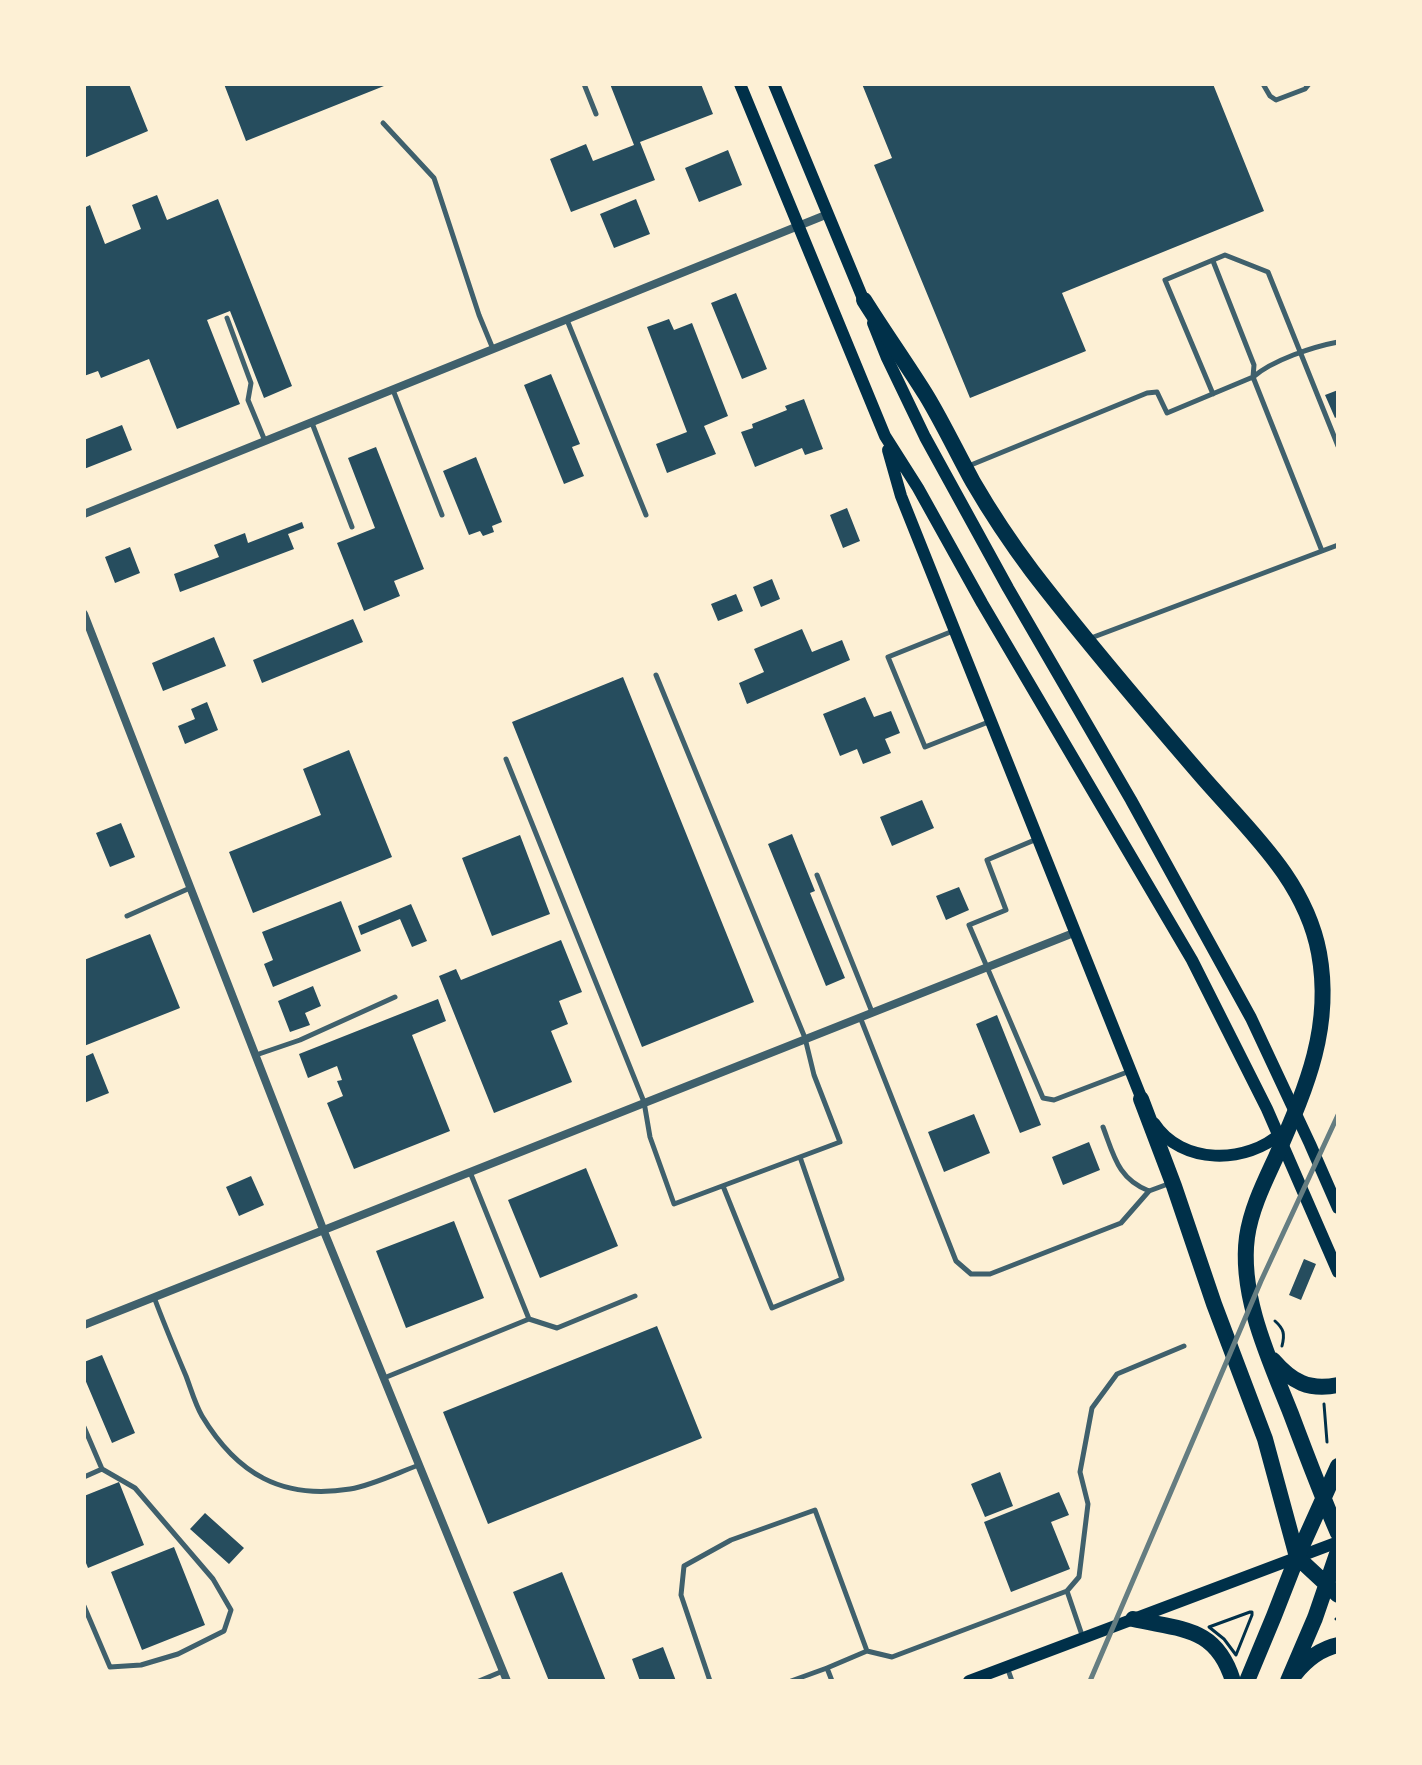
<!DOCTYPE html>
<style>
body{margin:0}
#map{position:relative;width:1422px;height:1765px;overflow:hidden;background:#fdf0d5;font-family:"Asap Condensed",sans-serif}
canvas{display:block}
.frame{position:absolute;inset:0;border:86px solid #fdf0d5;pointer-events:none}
</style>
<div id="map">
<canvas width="1422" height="1765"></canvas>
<div class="frame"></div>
</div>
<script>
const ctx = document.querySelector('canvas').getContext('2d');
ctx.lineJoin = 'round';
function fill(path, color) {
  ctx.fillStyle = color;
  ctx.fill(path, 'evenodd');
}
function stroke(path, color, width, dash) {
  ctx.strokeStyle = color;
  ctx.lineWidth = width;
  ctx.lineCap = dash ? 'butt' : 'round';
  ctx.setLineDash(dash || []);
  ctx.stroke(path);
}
fill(new Path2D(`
 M84 84H129L148 131 84 158Z
 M224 84H389L246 141Z
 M610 84H701L713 114 640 142 655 180 571 212 550 159 586 144 593 161 634 145Z
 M862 84H1213L1264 211 1062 293 1086 351 970 398 874 165 892 158Z
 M728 150 742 185 699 202 685 168Z
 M157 195 167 220 218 199 292 386 264 398 230 311 207 320 240 404 177 429 149 359 101 378 98 371 84 376V208L90 205 105 244 141 229 132 205Z
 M636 199 650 234 614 248 600 214Z
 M736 293 767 369 742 379 711 303Z
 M669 319 674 330 692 323 728 416 704 426 716 454 667 473 656 444 687 432 647 327Z
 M551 374 580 444 572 447 584 476 564 484 524 385Z
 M1338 390V416L1335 418 1325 395Z
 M804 399 823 449 805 455 802 448 755 467 741 432 753 428 752 424 787 410 785 406Z
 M122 425 132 450 84 469V440Z
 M376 447 424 569 394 581 400 596 364 611 337 543 375 528 348 458Z
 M476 457 502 522 492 526 494 532 483 536 480 531 469 535 443 471Z
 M847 508 860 541 843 548 830 515Z
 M302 522 304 528 288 534 294 549 180 592 174 574 219 557 214 545 245 533 248 543Z
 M130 547 140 573 115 583 105 557Z
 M772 579 780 599 761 607 753 587Z
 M736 594 743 611 718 621 711 604Z
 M353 619 363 642 262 683 253 660Z
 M802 629 812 652 842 640 850 660 747 704 739 683 764 672 754 649Z
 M214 637 226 666 163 691 152 663Z
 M623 677 754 1002 642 1047 512 722Z
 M865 697 874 717 891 711 900 733 885 739 891 753 863 764 857 749 840 756 823 714Z
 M207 702 218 730 185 744 178 726 195 719 191 709Z
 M349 750 392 857 253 913 229 852 321 815 303 769Z
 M922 800 934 828 892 846 880 817Z
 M121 823 135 857 110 867 96 833Z
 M792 834 815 891 810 893 845 978 826 986 768 844Z
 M520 835 550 914 492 936 462 858Z
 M959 887 969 910 946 920 936 896Z
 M341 901 361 951 273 987 264 964 273 960 262 932Z
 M411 904 427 941 412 947 400 919 361 935 358 926Z
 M150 934 180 1008 84 1046V960Z
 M561 940 582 992 559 1001 568 1024 551 1031 572 1082 494 1113 439 976 456 969 461 980Z
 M313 986 321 1006 305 1013 310 1025 290 1032 278 1001Z
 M438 999 446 1021 412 1035 450 1131 354 1169 327 1103 343 1096 337 1081 342 1080 337 1066 308 1078 299 1054Z
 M997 1015 1041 1125 1020 1133 976 1024Z
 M93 1053 109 1093 84 1103V1057Z
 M974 1114 990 1153 944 1172 928 1132Z
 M1089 1142 1100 1170 1063 1185 1052 1157Z
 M586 1168 618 1246 540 1278 508 1200Z
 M251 1176 264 1205 239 1216 226 1187Z
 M454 1221 484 1298 406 1328 376 1251Z
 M1304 1259 1316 1264 1301 1300 1289 1295Z
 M657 1326 702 1438 488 1524 443 1412Z
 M102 1355 135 1433 112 1443 84 1377V1362Z
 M1000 1472 1013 1506 985 1517 971 1484Z
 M119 1482 144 1545 88 1568 84 1558V1496Z
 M1059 1492 1069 1515 1051 1522 1070 1569 1011 1592 984 1522Z
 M205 1513 244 1548 229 1564 190 1529Z
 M174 1547 205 1625 142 1650 111 1572Z
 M562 1572 606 1681H549L513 1592Z
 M663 1647 676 1681H640L632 1659Z`), '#264d5e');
stroke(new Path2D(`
 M1275 1321C1284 1329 1285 1334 1282 1346
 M1324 1404 1327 1442
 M1250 1612H1252V1615L1236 1655 1224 1639 1209 1627Z
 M1336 1619 1338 1620`), '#003049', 3);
stroke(new Path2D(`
 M584 84 596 114
 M1263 84 1270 96 1276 100 1305 89 1309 84
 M383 123 434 178 479 315 493 349
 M1213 261 1254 365 1253 377
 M227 318 251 383 248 400 265 441
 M567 320 646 515
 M1253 377C1273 360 1312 347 1338 342
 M393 390 442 515
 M1213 394 1165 280 1225 255 1268 272 1338 446
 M312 423 352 527
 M966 467 1147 393 1157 392 1167 413 1253 377 1322 551
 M953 631 888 657 925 747 991 721
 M1091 638 1338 545
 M506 759 644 1102 650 1137 674 1204 840 1142 814 1075 805 1038 656 675
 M1037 839 987 860 1006 910 969 925 1043 1098 1054 1100 1130 1071
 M817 875 872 1012
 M127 916 190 888
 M860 1017 956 1261 971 1274H990L1121 1223 1149 1191
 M256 1055 300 1040 395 997
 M1103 1127C1114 1156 1118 1179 1149 1191L1168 1184
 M723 1186 772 1308 842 1279 800 1157
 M154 1297C164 1324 175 1350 186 1376 191 1389 195 1404 202 1416 237 1474 282 1500 350 1489 373 1485 397 1473 419 1465
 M529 1319 557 1328 635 1296
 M384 1378 529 1319 470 1172
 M84 1427 102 1469 84 1477
 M1067 1591 1079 1577 1088 1504 1080 1472 1092 1408 1117 1374 1184 1346
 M84 1606 110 1667 141 1665 178 1654 224 1631 231 1610 213 1579 135 1488 102 1469
 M867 1651 892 1657 1067 1591 1083 1638
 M1007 1667 1012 1681
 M479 1681 503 1671
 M710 1681 681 1595 684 1566 731 1540 815 1510 867 1651 827 1668
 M791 1681 827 1668 832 1681`), '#3f606c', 5);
stroke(new Path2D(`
 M84 514 828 214
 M84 614 323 1229 507 1681
 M84 1325 1076 932`), '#3f606c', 8);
stroke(new Path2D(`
 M740 84 885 436 918 488 982 603 1192 960 1267 1109 1338 1272
 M774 84 866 306
 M873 323 887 358 925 437 1008 588 1131 800 1251 1018 1310 1144 1338 1208
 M888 450 901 496 1145 1107
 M1154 1123C1181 1165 1247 1165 1282 1132
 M969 1681 1338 1542`), '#003049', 12);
stroke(new Path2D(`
 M864 300C884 332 906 363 926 395 943 423 957 453 973 482 991 513 1011 543 1032 571 1085 640 1142 707 1199 773 1246 828 1305 878 1319 953 1333 1029 1305 1090 1276 1157 1264 1183 1251 1209 1247 1237 1239 1296 1270 1361 1291 1414 1306 1454 1321 1494 1338 1533
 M1141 1099 1174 1186 1214 1304 1265 1439 1297 1557 1338 1595
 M1273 1360C1292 1382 1309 1391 1338 1385
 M1133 1619C1181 1630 1216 1626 1233 1681
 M1295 1674C1307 1659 1320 1649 1338 1645
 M1247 1681 1274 1616 1297 1557 1338 1466
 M1288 1681 1315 1618 1338 1551`), '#003049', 16);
stroke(new Path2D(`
 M1090 1681 1261 1281 1338 1115`), '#657d81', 5);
</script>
